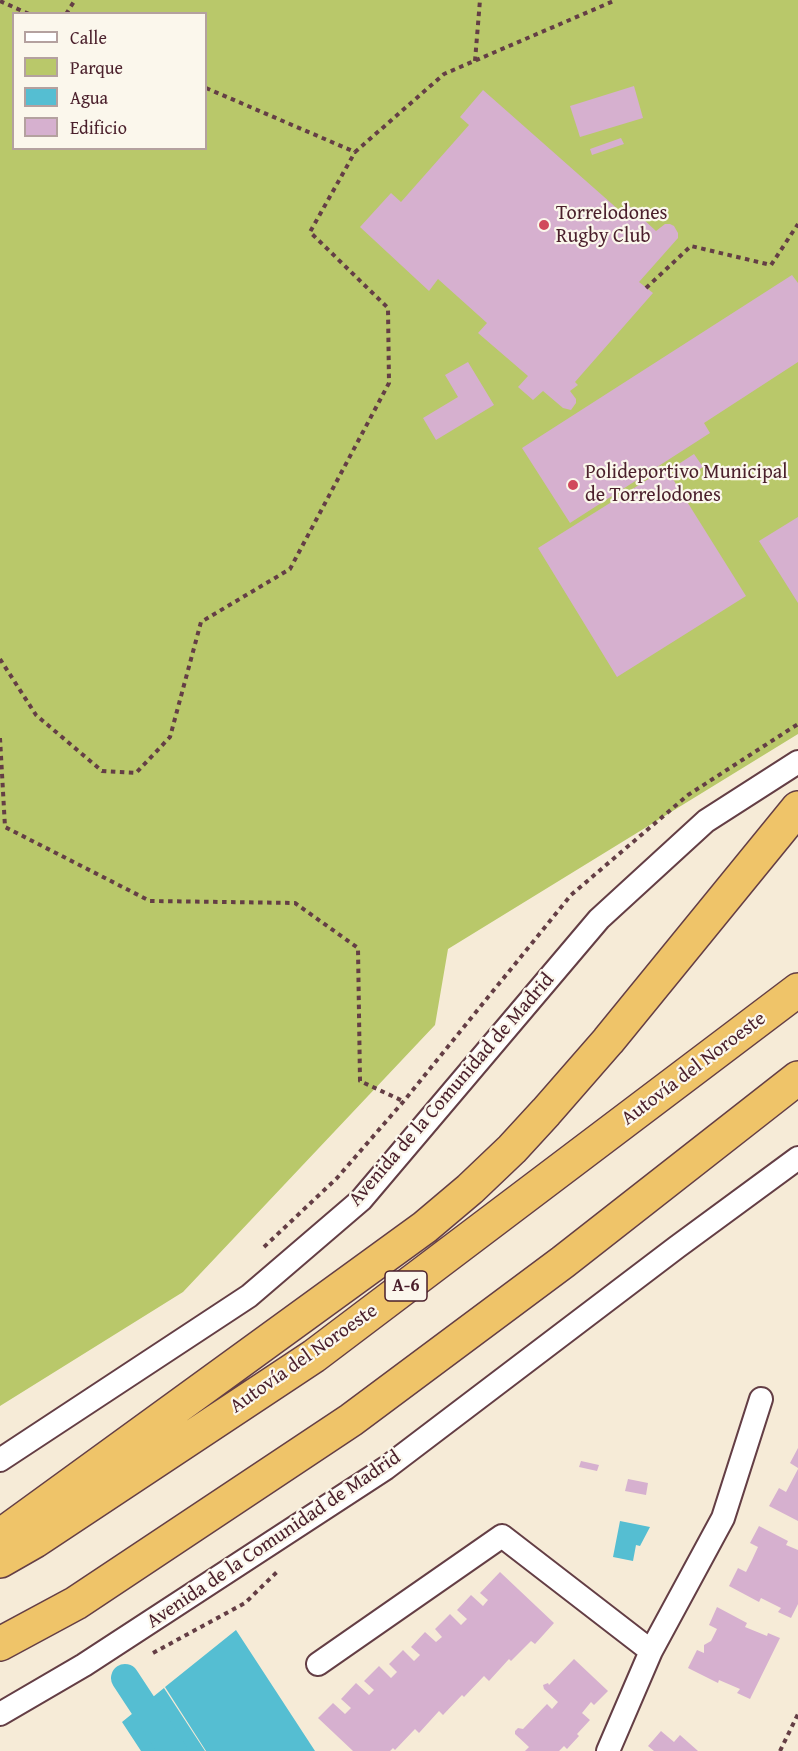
<!DOCTYPE html>
<meta charset="utf-8">
<style>
body{margin:0}
#map{position:relative;width:798px;height:1751px;overflow:hidden;background:#f6ebd7;font-family:"Gentium Book Plus",serif}
canvas{display:block}
.legend{position:absolute;left:12px;top:12px;width:195px;height:138px;box-sizing:border-box;background:#fbf7ec;border:2px solid #b4a19f;margin:0;padding:8px 10px;list-style:none;font-size:18px;color:#4a1f2b}
.legend li{display:flex;align-items:center;gap:12px;height:30px}
.legend b{width:30px;border:2px solid #b4a19f}
</style>
<div id="map">
<canvas width="798" height="1751"></canvas>
<ul class="legend">
<li><b style="height:8px;background:#fff"></b>Calle</li>
<li><b style="height:16px;background:#b9c86a"></b>Parque</li>
<li><b style="height:16px;background:#55bed2"></b>Agua</li>
<li><b style="height:16px;background:#d6b0cf"></b>Edificio</li>
</ul>
</div>
<script>
const ctx = document.querySelector('canvas').getContext('2d');
ctx.lineJoin = 'round';
function fill(path, color) {
  ctx.fillStyle = color;
  ctx.fill(path, 'evenodd');
}
function stroke(path, color, width, dash) {
  ctx.strokeStyle = color;
  ctx.lineWidth = width;
  ctx.lineCap = dash ? 'butt' : 'round';
  ctx.setLineDash(dash || []);
  ctx.stroke(path);
}
function write(font, color, halo, rows, align = 'center') {
  ctx.font = font + ' "Gentium Book Plus",serif';
  ctx.lineWidth = 4.5;
  ctx.setLineDash([]);
  ctx.textBaseline = 'middle';
  ctx.strokeStyle = halo;
  ctx.fillStyle = color;
  for (const [text, x, y, turn = 0] of rows) {
    ctx.save();
    ctx.translate(x, y);
    ctx.rotate((+turn || 0) * Math.PI / 180);
    ctx.textAlign = isNaN(turn) ? turn : align;
    if (halo) ctx.strokeText(text, 0, 0);
    ctx.fillText(text, 0, 0);
    ctx.restore();
  }
}
fill(new Path2D(`
 M0 0H798V734L448 949 435 1025 183 1292 0 1406ZM14 14H206V148H14Z`), '#b9c86a');
fill(new Path2D(`
 M620 1521 650 1527 640 1546 636 1545 633 1561 613 1557Z
 M236 1630 315 1751H206L165 1687Z
 M164 1688 205 1751H141L122 1722Z`), '#55bed2');
stroke(new Path2D(`
 M125 1678 173 1751`), '#55bed2', 28);
fill(new Path2D(`
 M634 86 643 118 580 137 570 106Z
 M483 90 620 211 627 204 656 231 665 224H670L674 226 678 233V238L639 282 653 293 575 382 578 385 570 391 576 399V403L571 410 563 408 543 391 533 400 518 387 528 376 478 333 487 323 438 279 429 291 360 227 391 193 401 202 469 125 460 117Z
 M621 138 624 144 592 155 590 149Z
 M792 275 798 283V362L704 423 710 433 570 523 522 448Z
 M468 362 494 405 436 440 423 418 458 397 445 375Z
 M694 454 703 467 686 478 677 465Z
 M666 468 746 596 617 677 538 548Z
 M798 517V603L759 541Z
 M798 1448V1468L790 1463Z
 M581 1461 599 1465 597 1471 579 1467Z
 M798 1469V1521L769 1506 779 1488 786 1492Z
 M628 1479 648 1483 646 1495 625 1491Z
 M759 1526 788 1541 786 1545 798 1550V1604L791 1618 778 1612 781 1608 761 1598 759 1602 729 1586 738 1568 746 1572 752 1560 758 1547 750 1543Z
 M500 1572 554 1623 535 1644 531 1641 511 1661 509 1659 489 1681 484 1676 464 1697 462 1695 443 1715 439 1711 419 1733 415 1729 395 1750 393 1748 390 1751H353L318 1718 333 1703 345 1714 351 1708 341 1699 356 1683 369 1695 374 1690 364 1681 379 1666 391 1678 397 1672 389 1664 403 1650 414 1661 420 1655 411 1647 425 1632 436 1642 442 1637 435 1629 450 1614 461 1625 467 1619 457 1610 471 1595 483 1606 488 1600 480 1593Z
 M717 1607 747 1623 745 1627 767 1636 768 1633 780 1638 750 1699 737 1693 740 1689 719 1680 718 1683 688 1668 697 1650 704 1653V1645L711 1641 717 1629 709 1625Z
 M574 1659 608 1691 594 1705 591 1702 582 1713 590 1720 577 1734 579 1736 567 1749 564 1746 559 1751H525L529 1747 515 1734V1731L518 1728 523 1729 547 1704 552 1709 558 1702 544 1689 543 1685 548 1683 549 1685Z
 M661 1731 674 1742 680 1735 698 1751H654L648 1746Z`), '#d6b0cf');
const street = new Path2D(`
 M0 1460 249 1296 361 1200 599 919 706 821 798 762
 M318 1664 502 1536 651 1651
 M0 1714 84 1665 386 1468 677 1247 798 1158
 M608 1751 651 1651 723 1518 761 1399`);
const highway = new Path2D(`
 M0 1536 425 1227 470 1189 512 1149 546 1112 608 1041 798 808
 M0 1561 35 1541 314 1356 798 990
 M0 1644 76 1603 351 1420 563 1262 798 1078`);
stroke(street, '#643e45', 26);
stroke(highway, '#643e45', 36);
stroke(new Path2D(`
 M0 1 29 14
 M66 14 75 0
 M475 61 480 0
 M206 88 355 152 444 74 616 0
 M646 288 691 246 771 265 798 224
 M0 659 36 715 102 771 136 773 170 737 201 622 290 569 389 383 388 308 310 232 355 152
 M0 738 5 827 150 901 295 903 358 948 360 1081 405 1102
 M264 1247 337 1178 403 1102 571 895 688 795 798 724
 M153 1653 245 1603 279 1570
 M780 1751 798 1714`), '#643e45', 4, [4.5, 4.5]);
stroke(street, '#fff', 22);
stroke(highway, '#efc469', 33);
for (const [x, y, r, color] of [
 [544,225,6,"#d1495b"],
 [573,485,6,"#d1495b"]
]) {
  const dot = new Path2D();
  dot.arc(x, y, r, 0, 2 * Math.PI);
  ctx.fillStyle = color;
  ctx.fill(dot);
  stroke(dot, '#fbf7ec', 2);
}
for (const [x, y, w] of [
 [406,1286,42]
]) {
  const box = new Path2D();
  box.roundRect(x - w / 2, y - 15, w, 30, 4.5);
  ctx.fillStyle = '#fbf7ec';
  ctx.fill(box);
  stroke(box, '#4a1f2b', 1.5);
}
write('bold 18px', '#4a1f2b', null, [
 ["A-6",406,1286]
]);
write('20px', '#4a1f2b', '#fbf7ec', [
 ["Torrelodones",556,214],
 ["Rugby Club",556,237],
 ["Polideportivo Municipal",585,473],
 ["de Torrelodones",585,496]
], 'left');
write('20px', '#4a1f2b', '#fbf7ec', [
 ["Autovía del Noroeste",694,1069,-37],
 ["Avenida de la Comunidad de Madrid",452,1090,-49],
 ["Autovía del Noroeste",304,1359,-35],
 ["Avenida de la Comunidad de Madrid",274,1540,-34]
]);
</script>
